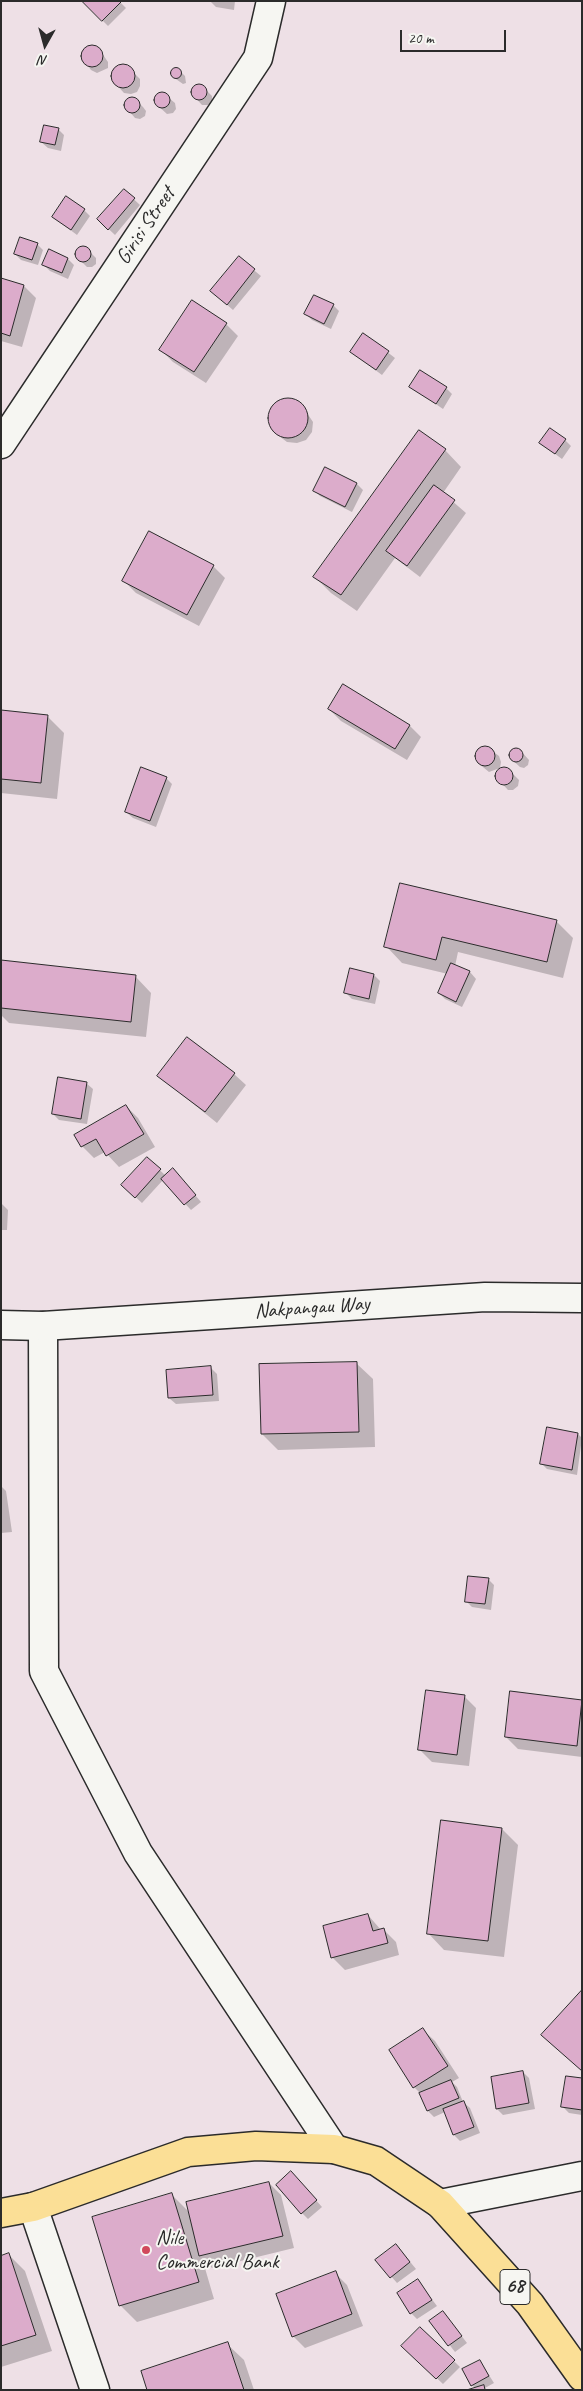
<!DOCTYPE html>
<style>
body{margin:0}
#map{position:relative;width:583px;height:2391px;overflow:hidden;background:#eee0e6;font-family:Caveat,sans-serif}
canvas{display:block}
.frame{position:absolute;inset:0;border:2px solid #2b2b2b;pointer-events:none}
.north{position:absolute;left:20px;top:20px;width:50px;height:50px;-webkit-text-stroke:4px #f6f6f2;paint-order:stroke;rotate:187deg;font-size:14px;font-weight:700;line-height:20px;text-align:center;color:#2b2b2b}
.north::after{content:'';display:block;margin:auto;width:18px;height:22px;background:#2b2b2b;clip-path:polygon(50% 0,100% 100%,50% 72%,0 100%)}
.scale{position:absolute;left:400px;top:30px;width:106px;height:22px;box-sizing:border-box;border:2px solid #2b2b2b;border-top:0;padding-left:6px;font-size:15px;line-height:18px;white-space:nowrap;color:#2b2b2b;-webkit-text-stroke:4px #f6f6f2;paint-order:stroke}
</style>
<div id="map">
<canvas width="583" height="2391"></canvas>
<div class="frame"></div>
<div class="north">N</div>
<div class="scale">20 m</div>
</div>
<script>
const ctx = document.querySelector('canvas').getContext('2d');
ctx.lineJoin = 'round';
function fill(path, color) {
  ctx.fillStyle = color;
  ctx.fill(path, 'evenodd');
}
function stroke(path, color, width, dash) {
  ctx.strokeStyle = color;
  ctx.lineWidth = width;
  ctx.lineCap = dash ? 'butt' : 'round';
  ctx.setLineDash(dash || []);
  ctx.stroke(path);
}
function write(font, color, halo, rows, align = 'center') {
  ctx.font = font + ' Caveat,sans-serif';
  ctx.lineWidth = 4;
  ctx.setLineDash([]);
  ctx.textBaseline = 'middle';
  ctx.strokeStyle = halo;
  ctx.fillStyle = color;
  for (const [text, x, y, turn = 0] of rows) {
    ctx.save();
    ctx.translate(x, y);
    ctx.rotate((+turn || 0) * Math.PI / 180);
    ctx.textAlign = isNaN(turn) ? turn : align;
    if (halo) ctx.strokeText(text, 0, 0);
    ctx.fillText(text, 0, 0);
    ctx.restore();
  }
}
fill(new Path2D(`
 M83 1H119L126 8 108 26Z
 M210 1H235L234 10 216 7Z
 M87 47H93L99 49 108 62V68L97 73 91 70 82 58V52Z
 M122 65 128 67 140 79V86L137 92 131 94 124 93 113 81 112 74 116 68Z
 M179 70 185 76 186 83 183 84 173 77V71Z
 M196 85 202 86 212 96V102L208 105H202L192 94 193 89Z
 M158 94H164L175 103 176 109 173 113 167 114 156 104 155 98Z
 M131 99 136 100 143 107 146 111 145 116 140 119 135 118 129 111 126 107 127 101Z
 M58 129 64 135 61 151 48 148 41 142Z
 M124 190 140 205 115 235 98 219Z
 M84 210 90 216 77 235 53 217Z
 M37 244 43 250 38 265 21 260 15 254Z
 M80 247 86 248 96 258V264L92 267H87L76 256V251Z
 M239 258 261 276 233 310 218 297Z
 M68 259 74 265 68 279 50 271 44 265Z
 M1 280 24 286 36 298 22 347 1 341Z
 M333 305 339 311 331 329 312 320 306 314Z
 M226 324 238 336 206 383 173 362 161 350Z
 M364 334 395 358 382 375 351 352Z
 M411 387 446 388 452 394 443 409Z
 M285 399 295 401 303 407 313 422 312 432 306 440 297 443 287 442 279 436 273 430 269 420 270 410 276 403Z
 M565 440 571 446 562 459 547 448Z
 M445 450 461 467 443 493 466 513 420 577 395 558 357 611 331 593 315 577Z
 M326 469 357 484 363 490 352 512 320 496 314 490Z
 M213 566 225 578 199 626 136 593 124 581Z
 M329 709 410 726 421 737 407 760 341 721Z
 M1 711 48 717 64 733 57 799 1 793Z
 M481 747H487L499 756 501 762 500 768 489 772 478 763 476 757Z
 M514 748 519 749 529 760 528 765 524 768 520 767 509 757 510 752Z
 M502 769H508L519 780 518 786 513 790H508L497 778V772Z
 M166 778 172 784 156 827 133 818 126 812Z
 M401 884 556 921 573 938 563 978 458 952 455 966 470 972 476 979 462 1007 445 999 439 993 448 974 402 963 386 946Z
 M1 962 135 976 151 993 146 1037 9 1023 1 1015Z
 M374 975 380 981 375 1004 352 999 346 993Z
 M234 1074 246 1085 217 1123 159 1076Z
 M86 1083 93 1089 87 1124 59 1120 53 1114Z
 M126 1106 138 1118 155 1147 119 1167 105 1152 94 1158 82 1146Z
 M147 1158 166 1176H179L201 1202 191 1210 163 1180 142 1203 129 1191Z
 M1 1203 8 1210 7 1230H1Z
 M356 1363 373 1379 375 1447 278 1450 262 1434Z
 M211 1368 217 1374 219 1401 176 1404 169 1398Z
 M548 1428 578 1434 582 1438 577 1475 547 1469 541 1463Z
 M1 1486 6 1491 12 1532 1 1533Z
 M488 1579 494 1585 491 1610 472 1607 466 1601Z
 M464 1696 476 1708 469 1766 432 1762 420 1750Z
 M582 1701V1757L518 1749 506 1737Z
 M502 1829 518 1845 504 1957 444 1950 428 1933Z
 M368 1915 381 1930H384L396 1942 399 1955 345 1970 333 1958 324 1926Z
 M423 2030 435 2041 459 2078 452 2082 457 2087 463 2102 470 2108 480 2133 460 2141 454 2135 445 2112 434 2117 428 2111 422 2095 414 2087Z
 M523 2072 529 2078 535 2109 503 2115 497 2109Z
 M582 2080V2115L569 2113 563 2107Z
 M297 2179 322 2207 308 2219 302 2213Z
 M269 2183 281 2195 294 2248 212 2268 202 2258 214 2299 137 2322 120 2305 172 2195 189 2212Z
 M402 2252 416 2269 397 2283 377 2260Z
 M9 2255 25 2271 52 2351 1 2367V2257Z
 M335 2273 347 2285 363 2326 305 2348 293 2336Z
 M418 2281 437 2306 417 2319 411 2313Z
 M443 2312 467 2343 455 2352 431 2321Z
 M420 2328 460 2367 443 2384 403 2346Z
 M227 2344 244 2360 254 2390H148Z
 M480 2361 494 2383 485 2388 487 2390H472L476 2389 472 2385Z`), '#0003');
const building = new Path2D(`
 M82 1H121V2L102 21Z
 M81 56a11 11 0 1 1 22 0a11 11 0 1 1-22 0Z
 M111 76a12 12 0 1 1 24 0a12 12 0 1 1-24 0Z
 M170.5 73a5.5 5.5 0 1 1 11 0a5.5 5.5 0 1 1-11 0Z
 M191 92a8 8 0 1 1 16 0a8 8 0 1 1-16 0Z
 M154 100a8 8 0 1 1 16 0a8 8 0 1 1-16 0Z
 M124 105a8 8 0 1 1 16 0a8 8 0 1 1-16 0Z
 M44 125 59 128 55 145 40 142Z
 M124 189 135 198 108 230 97 219Z
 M66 196 85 209 71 230 52 217Z
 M20 237 38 243 32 260 14 254Z
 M75 254a8 8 0 1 1 16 0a8 8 0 1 1-16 0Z
 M49 249 68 258 62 273 42 265Z
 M239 256 255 269 227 305 210 291Z
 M1 278 24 285 10 336 1 333Z
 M314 295 334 304 324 324 304 314Z
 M192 300 227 323 194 372 159 350Z
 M363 333 389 351 376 370 350 352Z
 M420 370 447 387 436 404 409 387Z
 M268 418a20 20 0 1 1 40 0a20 20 0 1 1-40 0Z
 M550 428 566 439 555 454 539 443Z
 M419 430 446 449 341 595 313 577Z
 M325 467 357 483 345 507 313 491Z
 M434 485 455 500 407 566 386 551Z
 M149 531 214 565 187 615 122 581Z
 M343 684 410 725 395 749 328 709Z
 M1 710 48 715 41 783 1 779Z
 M475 756a10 10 0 1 1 20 0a10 10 0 1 1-20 0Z
 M509 755a7 7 0 1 1 14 0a7 7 0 1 1-14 0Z
 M141 767 167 777 150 821 125 812Z
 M495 776a9 9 0 1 1 18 0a9 9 0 1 1-18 0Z
 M400 883 557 920 547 962 442 937 436 960 384 947Z
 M1 960 136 975 131 1022 1 1008Z
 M451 963 470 971 456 1002 438 993Z
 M350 968 374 974 369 999 344 993Z
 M187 1037 235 1073 205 1112 157 1076Z
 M58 1077 87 1082 81 1119 52 1114Z
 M126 1105 144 1134 106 1156 96 1139 81 1147 74 1135Z
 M147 1157 161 1169 135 1198 121 1185Z
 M173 1168 196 1195 184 1205 161 1179Z
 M357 1362 359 1432 261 1434 259 1364Z
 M211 1366 213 1395 168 1398 166 1370Z
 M547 1427 578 1433 572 1470 540 1464Z
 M468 1576 489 1578 485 1604 465 1602Z
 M426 1690 465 1695 457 1755 418 1750Z
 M510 1691 582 1700 577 1746 505 1737Z
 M441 1820 502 1828 488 1941 427 1934Z
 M368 1914 373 1931 384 1928 388 1943 331 1958 323 1926Z
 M582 1990V2071L541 2035Z
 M423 2028 448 2066 413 2088 389 2050Z
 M523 2071 529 2103 496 2109 491 2077Z
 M566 2076 582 2078V2110L561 2107Z
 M451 2080 459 2098 427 2111 419 2093Z
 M464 2101 474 2127 453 2135 443 2109Z
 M291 2171 317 2200 301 2214 276 2185Z
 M269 2182 283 2236 199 2256 186 2202Z
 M172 2193 199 2282 119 2306 92 2217Z
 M396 2244 410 2262 390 2278 375 2260Z
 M9 2253 36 2335 1 2346V2256Z
 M336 2271 352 2314 292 2337 276 2294Z
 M418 2279 432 2300 410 2314 397 2293Z
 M443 2311 462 2336 448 2346 429 2321Z
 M420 2327 455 2360 436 2379 401 2346Z
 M228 2342 244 2390H147L141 2371Z
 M480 2360 489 2376 471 2386 462 2369Z
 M484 2385 485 2390H467Z`);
fill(building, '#dcaccb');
stroke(building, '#2b2b2b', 1);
const minor = new Path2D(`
 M1 444 258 58 271 1
 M43 1326 44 1671 138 1853 334 2149
 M440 2204 582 2176
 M33 2207 95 2390`);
const tertiary = new Path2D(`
 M1 1325 43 1326 485 1297 582 1298`);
const primary = new Path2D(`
 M1 2213 33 2207 188 2152 256 2146 334 2149 376 2161 440 2204 530 2304 582 2377`);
stroke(minor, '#2b2b2b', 31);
stroke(tertiary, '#2b2b2b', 31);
stroke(primary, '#2b2b2b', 31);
stroke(minor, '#f6f6f2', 28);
stroke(tertiary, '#f6f6f2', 28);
stroke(primary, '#fbdf96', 28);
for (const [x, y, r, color] of [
 [146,2250,5,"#d1495b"]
]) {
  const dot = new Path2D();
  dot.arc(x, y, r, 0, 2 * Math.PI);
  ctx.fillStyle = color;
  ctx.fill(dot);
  stroke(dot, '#f6f6f2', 2);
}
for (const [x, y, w] of [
 [515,2287,30]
]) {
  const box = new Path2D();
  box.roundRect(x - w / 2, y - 17.5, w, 35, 4);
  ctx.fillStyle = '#f6f6f2';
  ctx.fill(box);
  stroke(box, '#2b2b2b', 1);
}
write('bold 20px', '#2b2b2b', null, [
 ["68",515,2287]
]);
write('21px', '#2b2b2b', '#f6f6f2', [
 ["Girisi Street",146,226,-56],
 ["Nakpangau Way",312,1308,-4]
]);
write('21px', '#2b2b2b', '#f6f6f2', [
 ["Nile",156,2238],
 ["Commercial Bank",156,2262]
], 'left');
</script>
